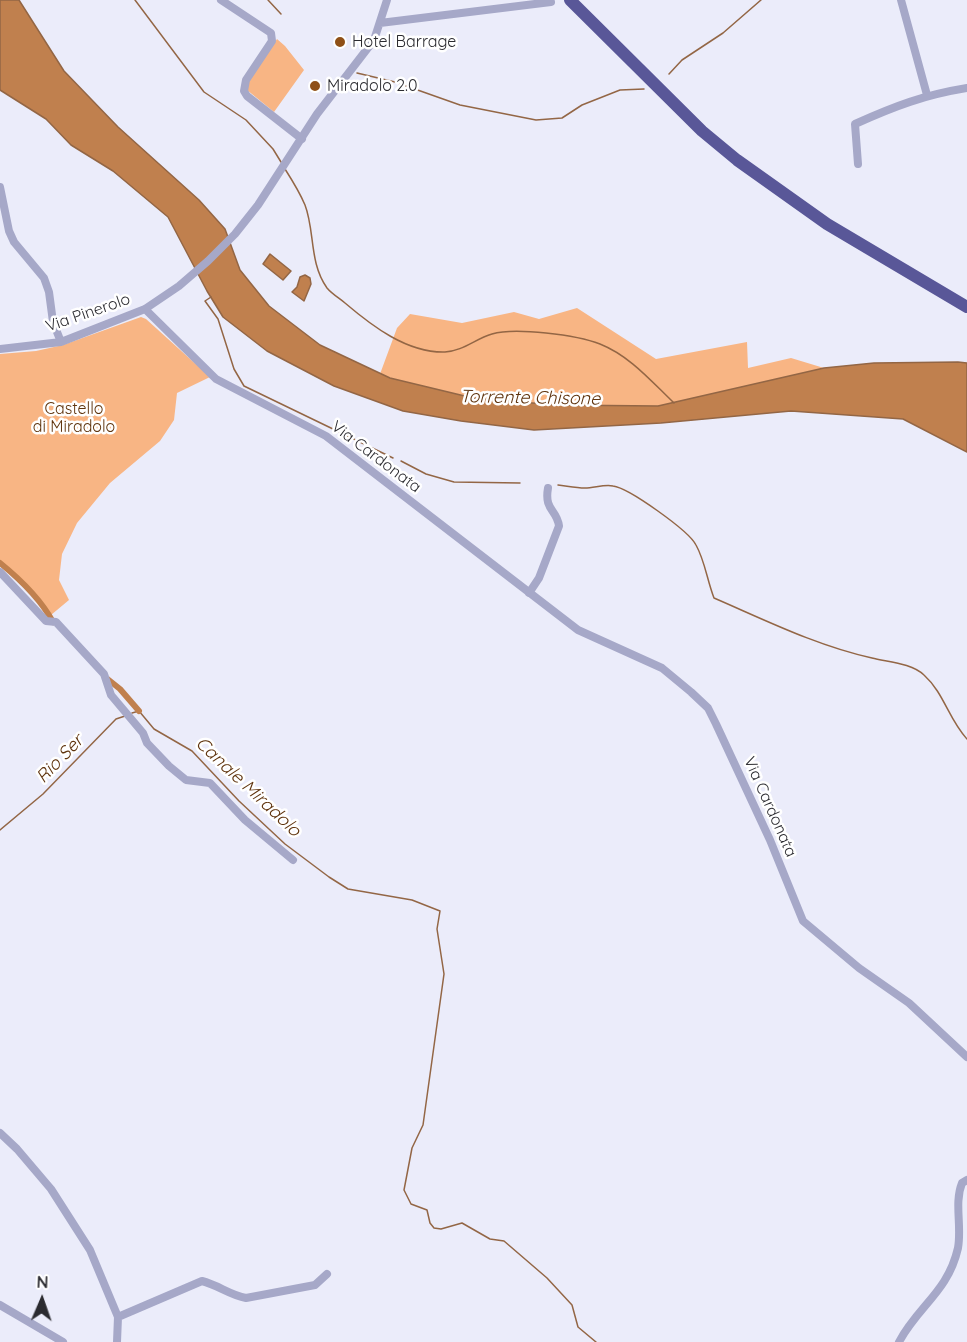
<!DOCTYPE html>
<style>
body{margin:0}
#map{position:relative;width:967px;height:1342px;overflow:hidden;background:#ebecfa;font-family:Quicksand,sans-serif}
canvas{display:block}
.north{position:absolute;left:12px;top:1270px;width:60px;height:60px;-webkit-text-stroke:4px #fff;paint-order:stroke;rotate:2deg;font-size:16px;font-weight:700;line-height:24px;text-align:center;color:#2b2b30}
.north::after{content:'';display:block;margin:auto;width:21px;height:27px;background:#2b2b30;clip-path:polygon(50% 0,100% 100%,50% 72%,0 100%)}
</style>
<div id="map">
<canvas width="967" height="1342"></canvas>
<div class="north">N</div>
</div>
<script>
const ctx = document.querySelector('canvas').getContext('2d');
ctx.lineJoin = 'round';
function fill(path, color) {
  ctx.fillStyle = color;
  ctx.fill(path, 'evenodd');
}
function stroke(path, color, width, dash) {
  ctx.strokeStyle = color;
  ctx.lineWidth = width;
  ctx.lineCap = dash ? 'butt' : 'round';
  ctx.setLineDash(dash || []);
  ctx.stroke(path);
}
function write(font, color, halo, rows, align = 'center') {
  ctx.font = font + ' Quicksand,sans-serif';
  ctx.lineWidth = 5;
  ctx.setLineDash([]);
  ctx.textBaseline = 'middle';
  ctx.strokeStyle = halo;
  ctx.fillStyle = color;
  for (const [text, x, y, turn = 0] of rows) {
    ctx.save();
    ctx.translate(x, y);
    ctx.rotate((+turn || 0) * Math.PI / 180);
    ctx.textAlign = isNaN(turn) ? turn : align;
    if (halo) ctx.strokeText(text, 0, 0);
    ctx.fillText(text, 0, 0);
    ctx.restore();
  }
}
fill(new Path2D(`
 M277 39 285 46 304 70 274 112 247 90 246 86Z
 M577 308 656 359 747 342 748 368 791 358 824 368 658 406 556 405 473 398 390 378 380 374 397 328 410 314 462 323 514 312 539 319Z
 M141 317 146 319 210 377 177 393 174 420 160 441 110 483 77 523 62 554 59 580 69 600 51 615 0 564V354L36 351 63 345Z`), '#f8b584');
const water = new Path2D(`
 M0 0H19L64 71 118 127 199 200 225 229 240 270 269 306 320 345 390 378 473 398 556 405 658 406 824 368 874 363 958 362 967 363V452L903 419 791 411 661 423 534 430 461 421 403 411 334 386 267 351 223 317 207 291 168 217 113 171 71 145 46 119 0 90Z
 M270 254 291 271 283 280 263 264Z
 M305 275 310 278 311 284 304 301 292 292 297 287 300 277Z`);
fill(water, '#c0804e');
stroke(water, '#936645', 1.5);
stroke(new Path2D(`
 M135 0 204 92 246 120 273 149 281 162
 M268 0 281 14
 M357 73 395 82 460 105 536 120 562 118 582 105 620 90 644 89
 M669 74 682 60 723 33 761 0
 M285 169C292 180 300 193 305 205 315 231 309 263 327 288 332 294 339 298 345 303 372 326 407 353 445 352 463 351 475 339 492 334 515 327 577 335 600 344 630 356 651 381 674 403
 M211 297 205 301 218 319 234 369 244 386 393 458
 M401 461 426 474 454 482 520 483
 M558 485C567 486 576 488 585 488 594 488 605 484 613 486 629 488 689 531 696 545 705 561 707 580 714 598 765 620 817 646 872 658 888 662 912 663 924 675 944 693 949 720 967 739
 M132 713 139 711 154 729 192 751 239 801 285 844 329 877 348 889 412 900 440 911 437 929 444 974 423 1125 412 1148 404 1190 411 1204 427 1210 430 1223 434 1228 441 1229 462 1223 490 1239 504 1241 547 1278 572 1305 578 1327 596 1342
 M0 830 43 794 116 719 125 716`), '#936645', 1.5);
stroke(new Path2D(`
 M0 563C21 580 40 598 53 622
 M105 677 120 689 139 711`), '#c0804e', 6);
stroke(new Path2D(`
 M221 0 271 33 272 41 246 80 244 91 247 96 302 139
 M901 0 927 95
 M380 23 551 2
 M858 164 855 124C895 106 924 95 967 88
 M0 187 9 231 14 242 44 278 49 292 53 322 61 342
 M145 309 216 379 326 436 578 630 662 668 691 692 708 708 716 724 770 840 803 921 859 968 909 1003 967 1057
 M0 349 61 342 145 309 179 286 208 261 235 234 258 205 317 114 374 40 387 0
 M0 572 46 621 56 622 104 674 111 695 143 733 147 743 169 766 186 780 210 783 245 820 293 860
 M529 593 539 578 559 526C557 509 544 511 548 488
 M0 1133 17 1149 51 1189 90 1250 118 1317 117 1342
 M0 1305 63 1342
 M118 1317 202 1281C218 1285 230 1295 246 1298L315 1285 327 1274
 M899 1342C918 1306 948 1292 958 1248 962 1226 954 1203 962 1183L967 1180`), '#a6a8c8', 8);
stroke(new Path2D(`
 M570 0 702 131 737 160 827 224 967 307`), '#595798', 12);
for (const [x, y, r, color] of [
 [340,42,6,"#8f5017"],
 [315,86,6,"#8f5017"]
]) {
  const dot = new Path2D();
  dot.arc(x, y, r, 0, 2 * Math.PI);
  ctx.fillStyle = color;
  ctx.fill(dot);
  stroke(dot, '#fff', 2);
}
write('16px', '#2b2b30', '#fff', [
 ["Hotel Barrage",352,42],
 ["Miradolo 2.0",327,86]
], 'left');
write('16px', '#2b2b30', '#fff', [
 ["Via Pinerolo",88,313,-19],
 ["Via Cardonata",376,457,37],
 ["Via Cardonata",770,807,66]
]);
write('16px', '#5f340d', '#fff', [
 ["Castello",74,409],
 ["di Miradolo",74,427]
]);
write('italic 18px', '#5f330d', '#fff', [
 ["Torrente Chisone",530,398,1],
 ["Rio Ser",60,759,-46],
 ["Canale Miradolo",248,787,43]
]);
</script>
